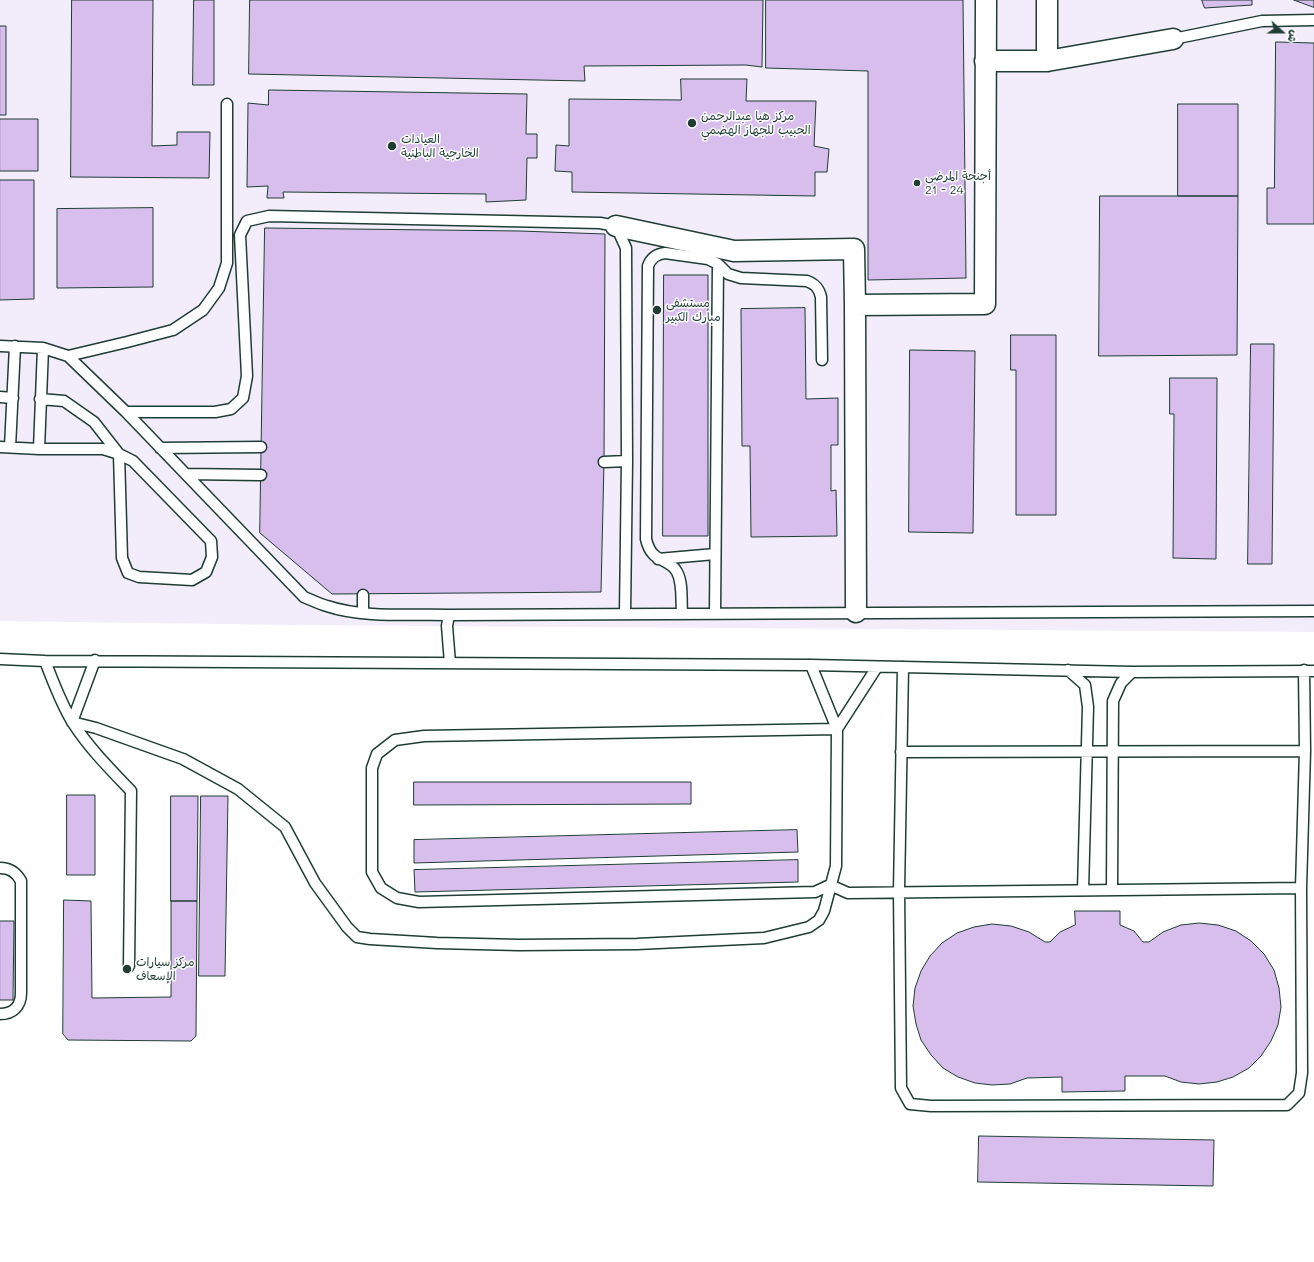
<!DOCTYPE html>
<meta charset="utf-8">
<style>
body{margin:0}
#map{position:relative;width:1314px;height:1262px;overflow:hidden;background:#fff;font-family:Mali,"Playpen Sans Arabic",sans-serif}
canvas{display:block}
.north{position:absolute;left:1262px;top:12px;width:40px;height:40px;-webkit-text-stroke:3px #fff;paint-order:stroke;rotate:111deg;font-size:11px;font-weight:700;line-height:16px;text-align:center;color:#1f3d34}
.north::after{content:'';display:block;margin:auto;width:14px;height:18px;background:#1f3d34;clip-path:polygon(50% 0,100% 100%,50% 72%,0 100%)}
</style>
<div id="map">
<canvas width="1314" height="1262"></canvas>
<div class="north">ش</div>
</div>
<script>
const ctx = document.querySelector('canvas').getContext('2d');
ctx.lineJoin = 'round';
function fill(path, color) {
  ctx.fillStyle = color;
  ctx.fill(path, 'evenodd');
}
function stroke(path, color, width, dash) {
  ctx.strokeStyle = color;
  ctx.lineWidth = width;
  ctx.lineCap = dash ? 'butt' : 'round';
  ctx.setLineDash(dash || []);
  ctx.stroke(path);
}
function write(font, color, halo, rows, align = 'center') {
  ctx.font = font + ' Mali,"Playpen Sans Arabic",sans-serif';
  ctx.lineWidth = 3;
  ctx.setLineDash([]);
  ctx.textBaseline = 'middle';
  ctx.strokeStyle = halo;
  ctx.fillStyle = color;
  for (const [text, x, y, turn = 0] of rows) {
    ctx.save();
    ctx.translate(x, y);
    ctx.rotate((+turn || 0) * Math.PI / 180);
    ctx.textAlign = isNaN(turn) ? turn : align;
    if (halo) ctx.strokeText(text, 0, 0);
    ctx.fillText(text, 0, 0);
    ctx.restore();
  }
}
fill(new Path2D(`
 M0 0H1314V632L291 625 0 621Z`), '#f3ecfa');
const building = new Path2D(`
 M72 0H153L152 146 177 145V132H210L209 178 71 177Z
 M194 0H214V85H193Z
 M250 0H763L762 67 746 65 584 66 585 81 249 74Z
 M766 0H963L966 278 868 280V71L766 68Z
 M1202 0H1252V5L1205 8Z
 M1294 0H1314V7Z
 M0 26H6V115H0Z
 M1276 42 1314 43V224H1267V188H1274Z
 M681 79H747L746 101H816L814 146 829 149 827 172H815V196L572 192V172L555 171 556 145 569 146V99L681 100Z
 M269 90 527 94 526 134H537V158H527L526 200 486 202V194L283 192 284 198H267L268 186 247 187 248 103 268 105Z
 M1178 104H1238V196H1178Z
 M0 119H38V171H0Z
 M0 180H34V299L0 300Z
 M1100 196H1238L1237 355 1099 356Z
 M153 208V287L57 288V209Z
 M265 228 520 231 605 234 604 462 601 592 332 594 260 533Z
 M664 275H708V536H663Z
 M805 308 806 399 838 398V445H831V491L836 490 837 536 751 537 750 446H742L741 309Z
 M1011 335H1056V515H1016V370H1011Z
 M1251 344H1274L1272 564H1248Z
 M910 350 975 351 973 533 909 532Z
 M1170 378H1217L1216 559 1173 558 1174 414H1170Z
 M414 782H691V804L414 805Z
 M67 795H95V875H67Z
 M171 796H198L197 901H171Z
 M201 796H228L225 976H199Z
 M797 830 798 852 414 863V840Z
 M798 860V882L415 892 414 870Z
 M64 900 91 901 92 998 171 997V901H197L196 1036 191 1041 68 1040 63 1034Z
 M1075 911H1120V925L1134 931 1143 942H1149L1163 932 1181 925 1199 923 1218 925 1236 931 1251 941 1264 954 1274 970 1279 988 1281 1007 1278 1025 1271 1041 1261 1056 1249 1068 1233 1077 1217 1082 1199 1084 1181 1082 1165 1076H1125V1091L1062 1092V1077L1027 1078 1010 1084 992 1085 975 1083 958 1077 943 1068 931 1055 921 1040 916 1024 913 1006 915 988 921 971 930 956 942 943 957 933 974 927 992 924 1011 926 1029 932 1045 942H1050L1060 932 1075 925Z
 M0 921H14L13 1000H0Z
 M979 1136 1214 1140 1213 1186 978 1182Z`);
fill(building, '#d7beed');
stroke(building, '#1f3d34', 1);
const lane = new Path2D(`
 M1173 39 1262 21 1314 20
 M0 346 43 348 68 356 126 412 304 597C312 600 319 604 327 606 362 618 411 614 449 615L1314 611
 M68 356 127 342 173 330 203 310 219 288 227 263V104
 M0 397 13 398
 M126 412H215L231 409 243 398 247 376 240 235 247 221 269 216 600 223 616 226 626 248 627 461 625 613
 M0 447 39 449H103L119 454 133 461 211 541 212 557 206 572 192 580 139 577 128 573 122 558 119 454 94 422 64 401 40 399
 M10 447 15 346
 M160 448 261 447
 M39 449 43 348
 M604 462 627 461
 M186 474 261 475
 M658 559 715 554
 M363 613V595
 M682 613C681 600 683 583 677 572 668 556 652 565 646 539L648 266C651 258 656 254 665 253L708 259 718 264 728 274 741 278 807 281C815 284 819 288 821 297L822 360
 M715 614 718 264
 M449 615 447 626 450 663
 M0 659 45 661 811 665 1132 672 1314 671
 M45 661C53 681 61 704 73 723 89 748 110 769 131 791L129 966
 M903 667 899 891 901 1088 910 1104 931 1106 1287 1105 1299 1093 1302 1073 1301 888 1305 751 1304 670
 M1068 670 1085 685 1088 707 1083 890
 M72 722 96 728 183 759 238 789 285 827 315 883 347 927 357 937 370 939 437 943 519 945 637 944 764 938 809 927 819 920 824 911 836 866 837 729 811 665
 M72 722 95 660
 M837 729 424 736 395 740 377 754 372 768V872L381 888 397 898 419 902 815 892 830 885 848 893 1301 888
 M837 729 877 667
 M901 752 1305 751
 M0 868C10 868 16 872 21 881V993C21 1006 13 1014 0 1014
 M1112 889 1113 701 1121 683 1132 672`);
const street = new Path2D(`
 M985 61H1047L1173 39
 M1047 61V0
 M616 226 734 251 854 249 855 305 985 304 986 0
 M855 305 856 612`);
stroke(lane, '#1f3d34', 13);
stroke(street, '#1f3d34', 23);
stroke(lane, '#fff', 10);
stroke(street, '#fff', 20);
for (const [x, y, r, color] of [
 [692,123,5,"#1f3d34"],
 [392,146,5,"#1f3d34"],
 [917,183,4,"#1f3d34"],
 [657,310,5,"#1f3d34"],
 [127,969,5,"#1f3d34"]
]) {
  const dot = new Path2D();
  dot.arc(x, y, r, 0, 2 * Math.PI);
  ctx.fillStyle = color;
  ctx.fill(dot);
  stroke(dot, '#fff', 1.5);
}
write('12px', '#1f3d34', '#fff', [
 ["مركز هيا عبدالرحمن",701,116],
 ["الحبيب للجهاز الهضمي",701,130],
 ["العيادات",401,139],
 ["الخارجية الباطنية",401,153],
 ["أجنحة المرضى",925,176],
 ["21 - 24",925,190],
 ["مستشفى",666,303],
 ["مبارك الكبير",666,317],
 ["مركز سيارات",136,962],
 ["الإسعاف",136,976]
], 'left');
</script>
